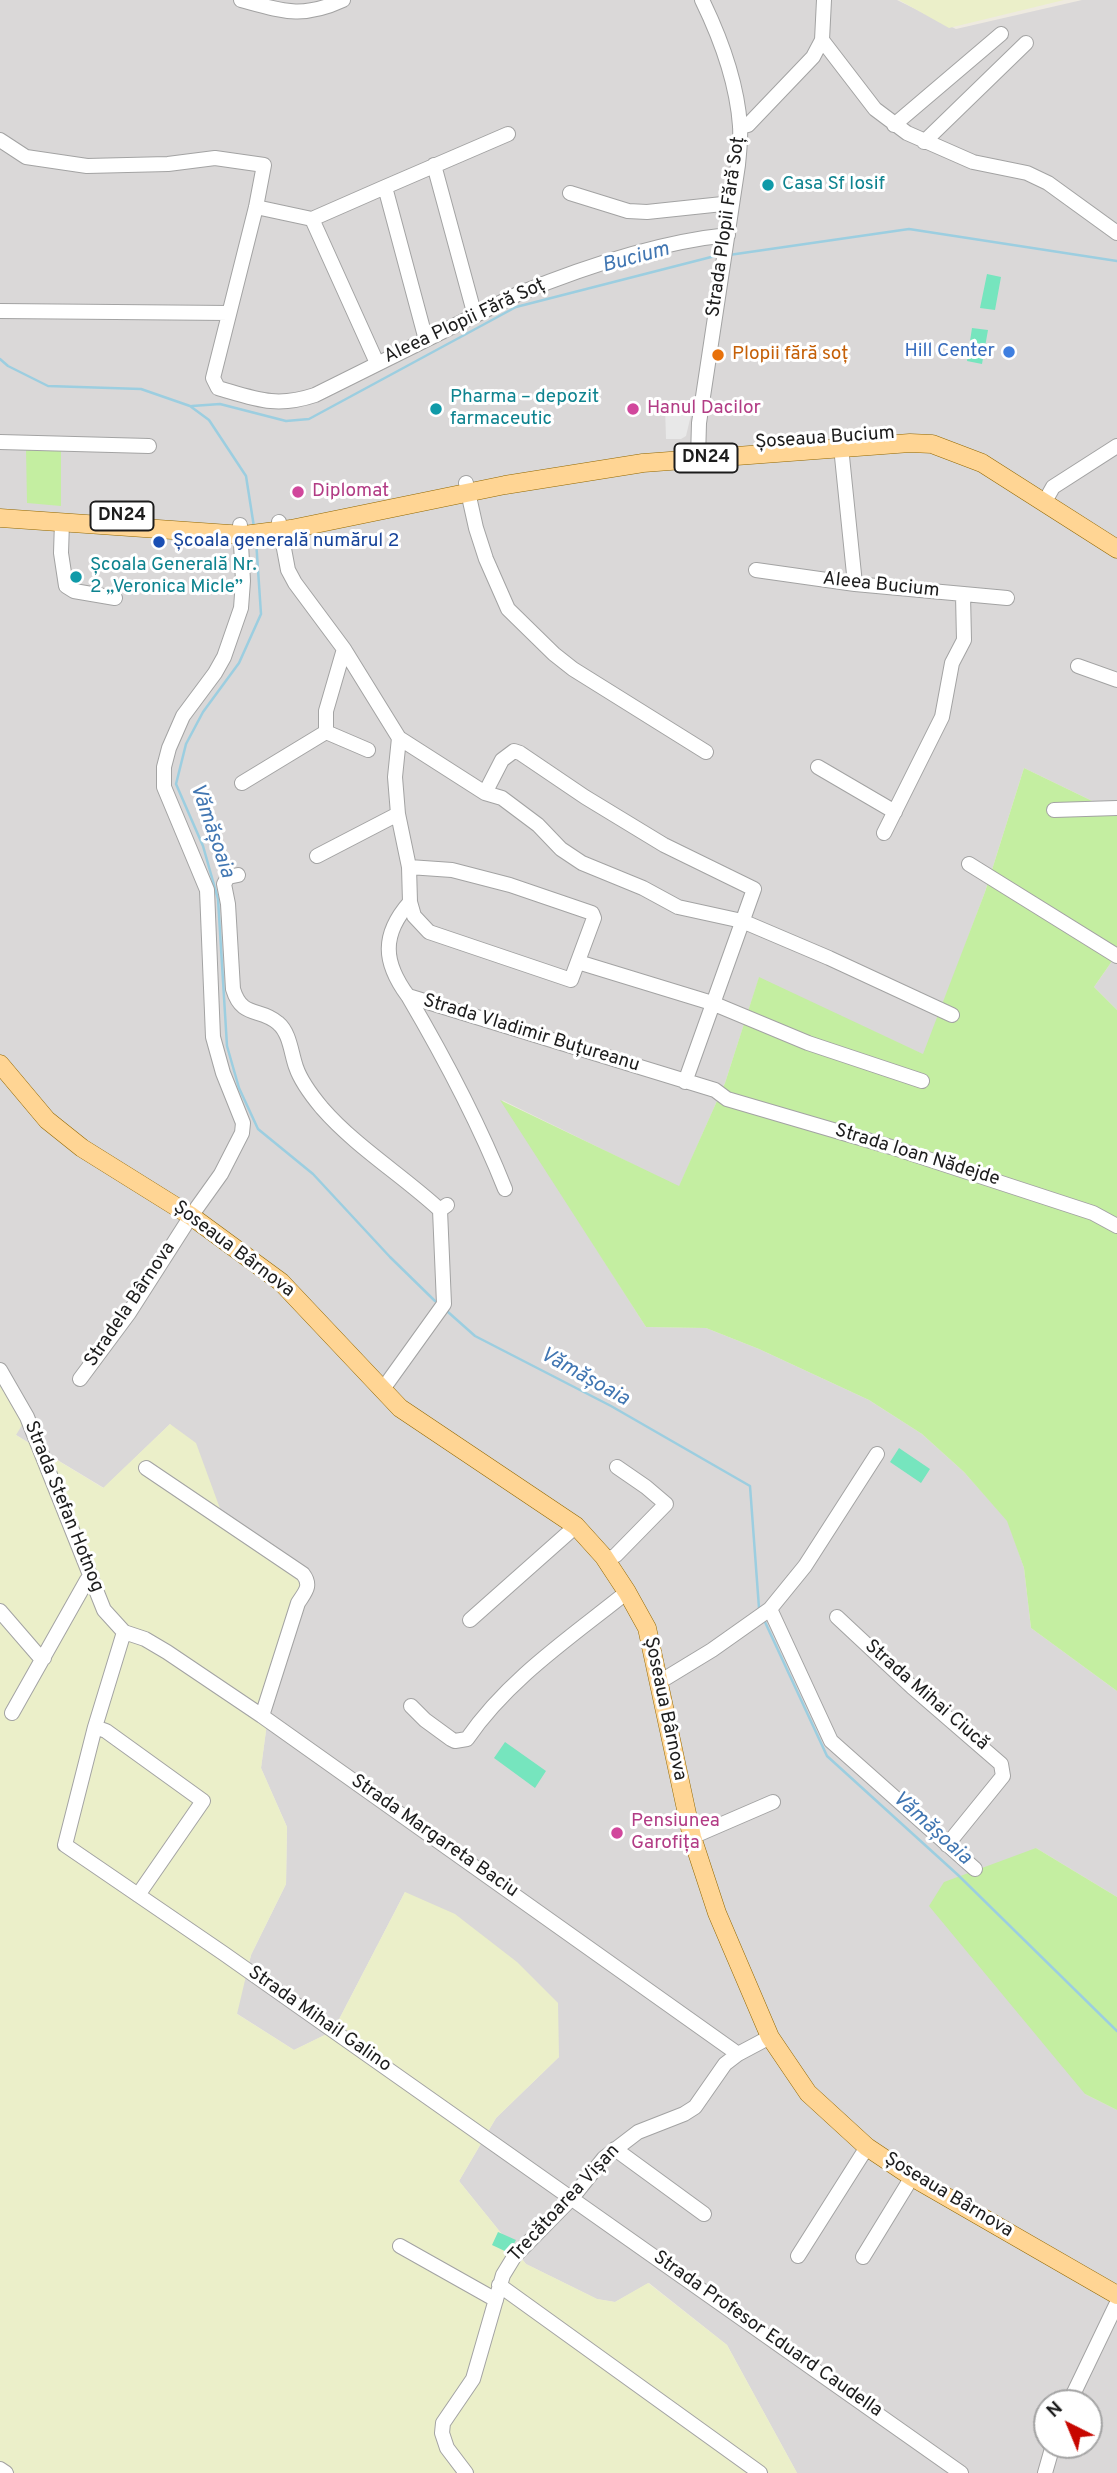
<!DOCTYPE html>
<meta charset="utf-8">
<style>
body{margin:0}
#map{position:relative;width:1117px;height:2473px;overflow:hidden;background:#eeeae0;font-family:Overpass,sans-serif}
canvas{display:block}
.north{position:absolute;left:1033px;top:2389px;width:70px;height:70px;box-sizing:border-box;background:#fff;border:2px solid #a4a4a4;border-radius:50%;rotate:317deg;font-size:19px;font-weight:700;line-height:28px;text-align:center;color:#1c1c1c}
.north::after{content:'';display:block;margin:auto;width:24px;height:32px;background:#c70700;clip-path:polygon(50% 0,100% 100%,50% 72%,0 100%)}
</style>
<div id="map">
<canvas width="1117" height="2473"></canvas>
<div class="north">N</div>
</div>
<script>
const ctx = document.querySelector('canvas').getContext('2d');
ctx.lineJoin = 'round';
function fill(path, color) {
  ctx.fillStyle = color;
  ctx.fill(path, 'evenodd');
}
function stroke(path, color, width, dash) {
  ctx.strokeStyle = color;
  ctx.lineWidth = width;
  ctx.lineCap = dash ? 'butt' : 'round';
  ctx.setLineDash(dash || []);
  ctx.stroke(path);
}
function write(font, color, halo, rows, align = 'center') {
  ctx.font = font + ' Overpass,sans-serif';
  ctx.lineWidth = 6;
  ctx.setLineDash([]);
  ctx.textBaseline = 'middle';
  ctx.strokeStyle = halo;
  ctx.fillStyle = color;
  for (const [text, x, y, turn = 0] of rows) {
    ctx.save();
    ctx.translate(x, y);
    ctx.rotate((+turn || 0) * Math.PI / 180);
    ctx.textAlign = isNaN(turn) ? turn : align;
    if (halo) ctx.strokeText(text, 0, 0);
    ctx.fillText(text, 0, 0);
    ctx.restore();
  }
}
fill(new Path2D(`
 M0 0H897L956 29 1082 0H1117V813L1024 768 985 892 924 1055 759 978 725 1083 679 1187 502 1100 646 1327 706 1328 759 1349 869 1400 922 1434 964 1472 1008 1521 1024 1568 1031 1628 1117 1691V1897L1036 1848 1085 2094 1117 2110V2473H797L727 2345 649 2283 615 2302 597 2299 526 2264 459 2181 496 2118 559 2057 405 1892 333 2031 294 2050 236 2013 251 1955 286 1884 287 1827 261 1768 269 1708 226 1525 170 1424 104 1488 16 1435 0 1370ZM1047 2403H1089V2445H1047Z
 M1117 954V1010L1094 987Z`), '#dad8d8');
fill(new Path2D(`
 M899 0H1064L949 28Z
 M0 1370 27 1417 16 1435 103 1488 170 1424 196 1443 226 1525 313 1584 269 1708 261 1768 287 1827 286 1884 251 1955 237 2014 294 2050 333 2031 405 1892 455 1914 517 1962 558 2003 559 2057 496 2118 459 2181 526 2264 597 2299 615 2302 648 2283 727 2345 797 2473H9L0 2466Z`), '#ebefc9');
fill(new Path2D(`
 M61 447V506L27 503 26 449Z
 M1024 768 1117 813V954L1094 987 1117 1010V1691L1031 1628 1024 1568 1007 1521 964 1472 922 1434 869 1400 759 1349 706 1328 646 1327 500 1100 679 1186 725 1083 759 977 923 1054 985 892Z
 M1036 1848 1117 1897V2110L1085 2094 929 1906 944 1882Z`), '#c4eea1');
fill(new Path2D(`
 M987 274 1001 277 995 310 980 308Z
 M972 328 988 330 982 364 967 361Z
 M899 1448 930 1469 921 1483 890 1462Z
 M505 1742 546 1771 535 1788 494 1758Z
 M498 2232 516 2240 509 2253 492 2245Z`), '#76e5be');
fill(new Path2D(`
 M688 406 691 415 686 436 681 439H666L665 407Z`), '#e8e8e8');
stroke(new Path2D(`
 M729 255 909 229 1117 261
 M0 359 8 366 48 386 141 389 190 406 209 420 246 476 254 527
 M192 406 220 404 286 421 309 419 516 307 719 255
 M256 540 261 614 239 663 203 712 186 744 176 784 203 846 218 899 227 1046 239 1088 258 1129 313 1174 390 1257 435 1301
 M448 1312 475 1336 611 1406 750 1486 759 1608
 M765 1622 827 1756 958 1875 1117 2031`), '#9ccee0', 2.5);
const minor = new Path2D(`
 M241 0C282 11 302 19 343 0
 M822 40 875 109 907 133 973 162 1027 173 1048 183 1117 233
 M894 125 1001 34
 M740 127 748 125 813 57 822 40 824 0
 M0 140 26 157 87 166 168 164 215 158 264 165 256 207 213 378 218 388C256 399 276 408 315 395L518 294C584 267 657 242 728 235
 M924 142 1026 43
 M434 165 475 316
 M385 187 508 134
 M570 193 628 211 647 212 732 203
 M256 207 312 219 385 187 426 340
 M312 219 377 363
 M0 311 229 313
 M840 437 855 584
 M0 442 149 446
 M698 458 699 423 738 165C739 152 741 139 740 126 737 83 721 39 702 0
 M466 483 476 528 486 559 508 609 554 654 573 669 706 752
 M1044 503 1053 487 1117 446
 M62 522 61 553 66 586 74 591 115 598
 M279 522 288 570 295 583 344 649 399 738 395 777 398 814 409 867 410 902 414 916 429 932 571 980 594 918 592 913 510 885 452 870 409 867
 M756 570 855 584 1007 598
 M1078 666 1117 680
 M326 732 368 750
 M399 738 485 793 502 798 538 825 561 849 582 863 643 888 678 907 742 921 829 958 952 1015
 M818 767 895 812
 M242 783 326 732V711L344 649
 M485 793 502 760 514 751 520 753 585 797 664 845 754 889 685 1082
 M1054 810 1117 808
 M884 833 942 717 952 663 964 640 963 595
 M317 856 398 814
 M969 864 1117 956
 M238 875 228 877 224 884 228 904 233 989C242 1019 260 1007 278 1023 290 1033 291 1053 296 1067 301 1082 312 1096 322 1108 356 1147 402 1175 440 1210
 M410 902C381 935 383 962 408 996L715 1090 727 1099 891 1147 1093 1213 1117 1226
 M578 962 712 1003 808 1043 922 1081
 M408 996C445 1059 478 1121 505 1189
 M0 1370 27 1417 104 1610 124 1632 95 1727 65 1845 223 1953 961 2473
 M80 1379 129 1313 191 1216 221 1174 242 1133 243 1123 223 1073 213 1037 207 890 164 787V767L169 748 183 716 215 673 224 657 241 608 243 581 240 525
 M380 1389 388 1382 444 1304 440 1210 447 1205
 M146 1468 303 1574C312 1586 305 1592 298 1603L262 1716
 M606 1561 616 1555 666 1504 646 1487 617 1467
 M770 1609 831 1741 975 1869
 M0 1611 38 1655 44 1658
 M837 1617 912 1687 1001 1764 1003 1776 947 1845
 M470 1620 576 1526
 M124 1632 145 1639 167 1652 262 1716 738 2054
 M659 1679 666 1678 712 1650 770 1609 805 1566 877 1454
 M411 1706 425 1720 451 1739 455 1741 467 1739C508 1679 571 1637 627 1592
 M12 1713 87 1580 92 1578
 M95 1727 106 1731 203 1801 138 1895
 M692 1837 773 1802
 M615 2149 704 2214
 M400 2246 496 2300
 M798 2256 867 2147
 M863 2257 912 2177
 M499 2285 760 2473
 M1069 2403 1117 2303
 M0 2469 6 2473
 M466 2473 447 2448 442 2433 443 2423 473 2379 503 2275 514 2257 572 2198 604 2158 638 2132 684 2114 695 2107 725 2064 738 2054 770 2037
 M1045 2473 1053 2445`);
const major = new Path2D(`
 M0 518 244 535 291 529 505 485 643 463 910 443 932 444 982 463 1117 549
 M0 1064 47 1120 82 1148 191 1216 281 1282 400 1408 576 1526 604 1557 627 1592 647 1628 692 1837 717 1913 770 2037 808 2093 867 2147 912 2177 1117 2295`);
stroke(minor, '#a3a3a3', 16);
stroke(major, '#936800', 19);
stroke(minor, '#fff', 14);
stroke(major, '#ffd594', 18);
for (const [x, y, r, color] of [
 [768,185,7,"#0f9aa8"],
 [1009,352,7,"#3f7fe0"],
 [718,355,7,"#e8710a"],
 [436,409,7,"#0f9aa8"],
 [633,409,7,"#d1479c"],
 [298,492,7,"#d1479c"],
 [159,542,7,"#1a4fb4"],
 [76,577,7,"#0f9aa8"],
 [617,1833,7,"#d1479c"]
]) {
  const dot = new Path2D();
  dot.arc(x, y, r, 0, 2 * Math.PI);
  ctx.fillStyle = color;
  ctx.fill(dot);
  stroke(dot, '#fff', 2.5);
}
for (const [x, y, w] of [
 [706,458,63],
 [122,516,63]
]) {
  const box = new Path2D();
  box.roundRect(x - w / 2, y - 14.5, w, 29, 5);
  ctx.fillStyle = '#fff';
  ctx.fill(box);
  stroke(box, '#1c1c1c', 2);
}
write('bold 18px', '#1c1c1c', null, [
 ["DN24",706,458],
 ["DN24",122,516]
]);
write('19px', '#0d838f', '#fff', [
 ["Casa Sf Iosif",782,185],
 ["Pharma – depozit",450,398],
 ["farmaceutic",450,420],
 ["Școala Generală Nr.",90,566],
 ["2 „Veronica Micle”",90,588]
], 'left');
write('19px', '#1c1c1c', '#fff', [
 ["Strada Plopii Fără Soț",727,227,-82],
 ["Aleea Plopii Fără Soț",465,322,-25],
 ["Șoseaua Bucium",825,439,-4],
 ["Aleea Bucium",881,586,6],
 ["Strada Vladimir Buțureanu",531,1034,17],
 ["Strada Ioan Nădejde",917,1156,17],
 ["Șoseaua Bârnova",233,1250,37],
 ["Stradela Bârnova",131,1305,-56],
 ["Strada Stefan Hotnog",63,1507,68],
 ["Strada Mihai Ciucă",926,1696,41],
 ["Șoseaua Bârnova",664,1709,78],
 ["Strada Margareta Baciu",434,1837,35],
 ["Strada Mihail Galino",319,2020,35],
 ["Șoseaua Bârnova",948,2196,31],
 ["Trecătoarea Vișan",565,2204,-47],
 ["Strada Profesor Eduard Caudella",767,2335,35]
]);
write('19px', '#366cbe', '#fff', [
 ["Hill Center",995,352]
], 'right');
write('19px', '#c56008', '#fff', [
 ["Plopii fără soț",732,355]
], 'left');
write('19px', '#b23c85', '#fff', [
 ["Hanul Dacilor",647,409],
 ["Diplomat",312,492],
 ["Pensiunea",631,1822],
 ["Garofița",631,1844]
], 'left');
write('19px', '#164399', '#fff', [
 ["Școala generală numărul 2",173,542]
], 'left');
write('italic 21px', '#4176b2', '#fff', [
 ["Bucium",636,259,-15],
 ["Vămășoaia",211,831,71],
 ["Vămășoaia",584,1378,29],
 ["Vămășoaia",931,1829,42]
]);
</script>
